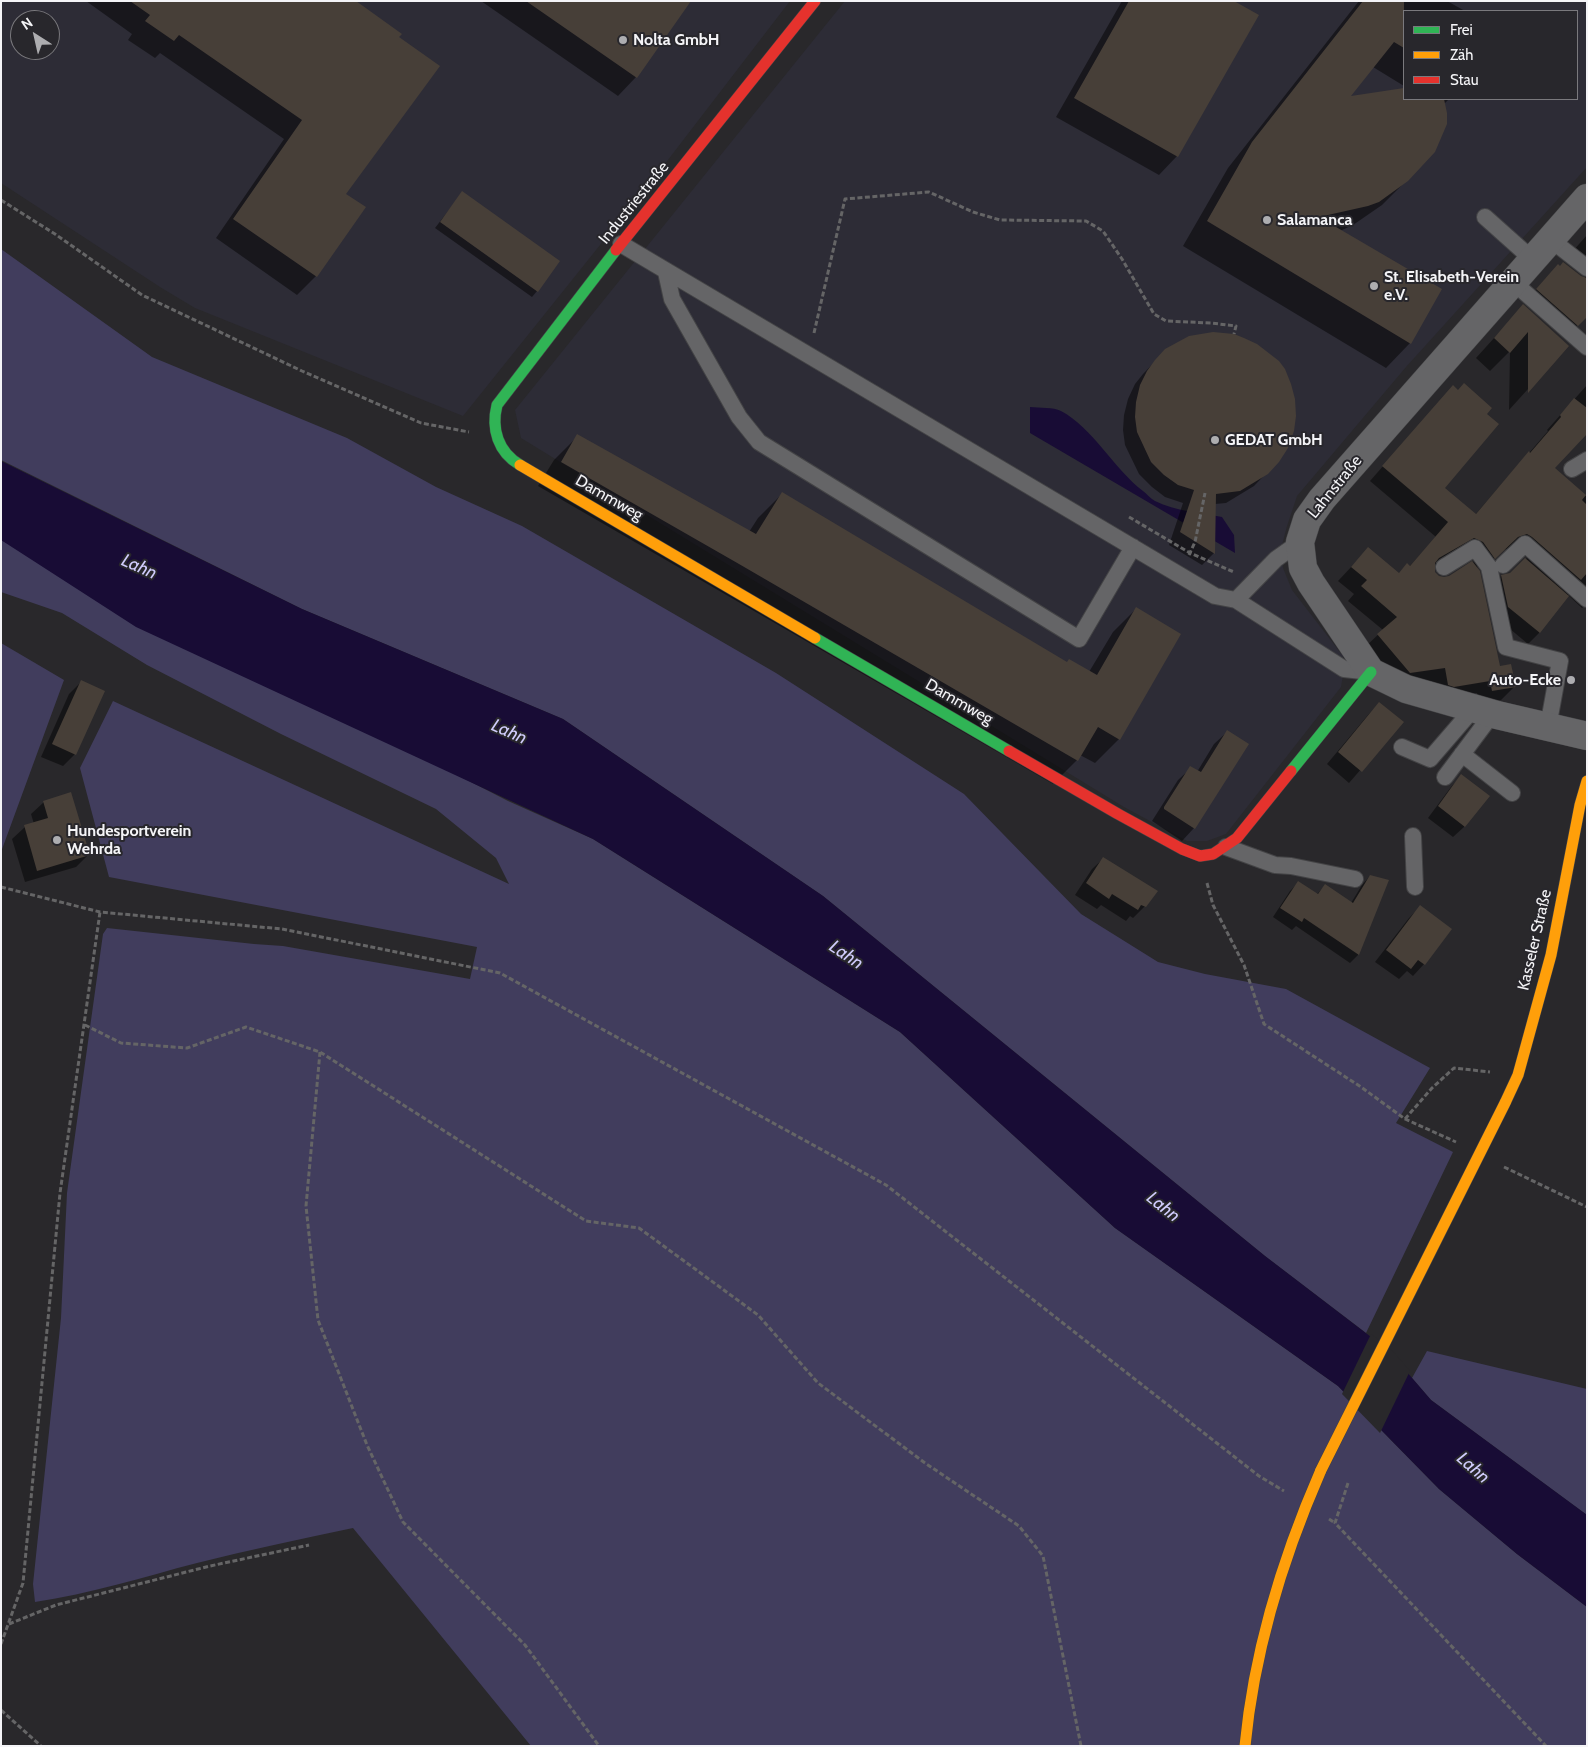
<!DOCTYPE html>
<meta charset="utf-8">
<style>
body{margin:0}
#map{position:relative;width:1588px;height:1747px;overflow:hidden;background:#29282b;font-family:Cabin,sans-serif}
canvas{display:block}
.frame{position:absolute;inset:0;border:2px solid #f4f4f7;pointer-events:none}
.legend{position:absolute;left:1403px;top:10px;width:175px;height:90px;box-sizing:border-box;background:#28272c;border:1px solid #7a797d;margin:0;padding:6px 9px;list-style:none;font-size:15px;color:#f4f4f7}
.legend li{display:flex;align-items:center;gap:10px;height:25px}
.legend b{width:25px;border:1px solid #7a797d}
.north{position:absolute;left:10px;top:10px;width:50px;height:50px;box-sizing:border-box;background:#28272c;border:1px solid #7a797d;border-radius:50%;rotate:325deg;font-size:14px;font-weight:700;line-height:20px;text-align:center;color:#f4f4f7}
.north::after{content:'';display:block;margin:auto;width:18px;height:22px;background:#adadb0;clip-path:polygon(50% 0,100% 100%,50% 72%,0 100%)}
</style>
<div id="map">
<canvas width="1588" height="1747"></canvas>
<div class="frame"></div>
<ul class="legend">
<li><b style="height:6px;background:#30b455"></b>Frei</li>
<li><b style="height:6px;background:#ff9f0a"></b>Zäh</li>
<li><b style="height:6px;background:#e5322d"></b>Stau</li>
</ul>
<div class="north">N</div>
</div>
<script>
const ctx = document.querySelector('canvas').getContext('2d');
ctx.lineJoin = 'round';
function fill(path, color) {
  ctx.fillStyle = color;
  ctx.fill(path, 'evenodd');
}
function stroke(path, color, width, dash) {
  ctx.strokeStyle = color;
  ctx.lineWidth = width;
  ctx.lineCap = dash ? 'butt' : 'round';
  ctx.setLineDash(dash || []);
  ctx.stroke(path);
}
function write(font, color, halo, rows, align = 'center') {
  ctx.font = font + ' Cabin,sans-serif';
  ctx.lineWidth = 4;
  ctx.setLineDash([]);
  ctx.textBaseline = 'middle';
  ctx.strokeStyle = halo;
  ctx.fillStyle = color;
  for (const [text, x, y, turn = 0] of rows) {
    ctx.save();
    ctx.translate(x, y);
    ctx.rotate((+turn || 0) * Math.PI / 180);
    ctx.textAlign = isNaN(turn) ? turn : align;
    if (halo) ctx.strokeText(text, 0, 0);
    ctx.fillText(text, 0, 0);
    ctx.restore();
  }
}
fill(new Path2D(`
 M1 1H790L661 169 463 416 195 308 160 287 1 183ZM20 20H50V50H20Z
 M845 1H1587V167L1406 367 1297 496 1287 526 1281 549 1283 568 1292 590 1343 656 1344 669 1341 687 1226 834 1207 841H1187L1124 807 521 438 515 410ZM1404 11H1577V99H1404Z`), '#2d2c36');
fill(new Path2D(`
 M1 249 152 357 347 438 436 487 522 526 776 673 964 794 1081 914 1158 962 1205 974 1286 989 1430 1068 1396 1123 1453 1152 1366 1333 1265 1256 823 896 563 719 302 609 1 460Z
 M1 540 508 801 593 839 900 1032 1115 1228 1338 1386 1439 1489 1517 1554 1587 1607V1746H531L353 1528C301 1539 249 1550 197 1563 143 1577 90 1594 35 1602L33 1584 61 1318 67 1193 103 934 107 928 254 944 283 946 470 979 477 947 109 877 80 768 113 701 509 884 496 858 436 809 281 734 147 665 62 613 1 592Z
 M1 643 64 680 1 852Z
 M1427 1351 1587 1389V1515L1431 1400 1412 1378Z`), '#413d5d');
fill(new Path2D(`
 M1030 407C1040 408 1053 407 1061 411 1092 427 1114 469 1143 491 1147 494 1151 499 1155 501 1176 511 1200 513 1222 517L1234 535 1235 553 1030 433Z
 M1 461 302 609 563 719 823 896 1265 1256 1388 1350 1431 1400 1587 1515V1607L1517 1554 1439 1489 1338 1386 1115 1228 900 1032 593 839 136 627 1 540Z`), '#180c35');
fill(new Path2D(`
 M1371 1334 1390 1348 1410 1371 1380 1433 1342 1394Z`), '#29282b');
fill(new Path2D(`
 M86 1H354L344 194 364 208 316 276 297 295 216 238 284 139 160 53 155 58 128 40 132 34Z
 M481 1H689L636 77 618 96Z
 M1122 1H1231L1177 156 1159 175 1056 117Z
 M1359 1H1447L1465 11H1404V86L1373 67 1348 98 1404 90V99H1449L1444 104 1420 167 1382 205 1353 225 1340 231 1440 289 1410 343 1386 368 1183 246 1228 168Z
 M462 193 537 291 532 297 435 228Z
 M1587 235V315L1566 337 1525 302 1546 278 1584 279 1585 277 1565 260Z
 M1523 306 1567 346 1509 410 1510 351 1490 371 1476 358Z
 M1166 350 1278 461 1254 486 1226 503 1215 504 1214 553 1202 565 1169 545 1183 503 1165 497 1152 487 1139 474 1125 445 1123 430 1124 415 1128 399 1135 384 1143 374Z
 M1587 385V432L1553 468 1587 497V603L1582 608 1568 595 1539 633 1528 644 1497 618 1490 587 1501 576 1510 574 1527 558 1513 547 1503 550 1481 571 1477 566 1499 667 1515 686 1501 700 1479 704 1477 693 1440 700 1435 698 1432 681 1396 686 1364 648 1383 630 1348 601 1354 594 1338 581 1368 549 1398 574 1409 567 1436 537 1370 481 1440 401 1443 488 1475 515 1516 467 1529 453 1548 431 1547 430ZM1455 553 1469 555 1474 562 1450 577H1439L1435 573 1433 566Z
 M578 436 749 532 758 518 782 494 1066 663 1089 672 1113 632 1137 608 1119 739 1095 763 1080 755 1077 760 1053 784 538 486 554 460Z
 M81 682 75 754 63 766 41 757 69 694Z
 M1379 703 1402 722 1349 783 1327 764 1368 715Z
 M1227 732 1194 828 1182 841 1152 821 1178 780 1191 768 1197 772 1214 744Z
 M1461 776 1488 796 1464 827 1453 837 1428 818 1451 787Z
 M44 802 88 855 76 867 25 882 12 839 25 827 34 824 31 814Z
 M1104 858 1145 906 1133 918 1130 916 1126 921 1101 905 1097 909 1075 895 1092 869Z
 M1370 876 1387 881 1358 955 1350 963 1296 926 1292 930 1273 917 1290 891 1299 882 1316 895 1325 886 1351 903 1362 885Z
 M1420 907 1424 964 1413 976 1407 971 1399 979 1375 962 1409 918Z`), '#0007');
fill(new Path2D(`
 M130 1H356L402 34 399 37 440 66 346 194 366 207 317 277 233 219 302 120 179 35 174 41 145 21 150 15Z
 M526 1H691L637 78Z
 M1129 1H1234L1259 15 1178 157 1074 98Z
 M1363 1H1404V48L1394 42 1351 96 1404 88V99H1444L1447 113V124L1435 152 1408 181 1379 202 1368 206 1319 217 1442 289 1411 344 1207 221 1252 142Z
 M462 191 560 261 538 292 440 222Z
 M1563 262 1581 276 1587 278V317L1578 326 1536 289 1558 264 1560 266Z
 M1523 304 1569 346 1528 393V332L1510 353 1494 338Z
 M1213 332 1234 334 1244 338 1257 344 1279 361 1285 369 1291 384 1295 399 1296 416 1294 431 1288 448 1279 462 1268 474 1240 491 1216 494 1215 554 1180 532 1194 490 1178 485 1164 475 1151 462 1137 432 1135 417 1136 402 1140 385 1147 371 1155 360 1165 349 1189 336Z
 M1464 383 1492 408 1487 414 1499 424 1445 488 1476 514 1529 451 1530 453 1561 417 1560 415 1574 398 1587 408V434L1555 468 1586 495 1582 500 1587 505V573L1581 580 1532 537 1527 534 1518 537 1495 559 1483 542 1474 538 1439 558 1435 563V572L1439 576 1444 577 1449 576 1472 561 1480 571 1500 666 1511 664 1516 687 1492 691 1490 681 1454 687 1448 685 1445 668 1410 673 1377 634 1397 617 1361 586 1367 580 1351 567 1368 547 1399 573 1407 563 1410 566 1448 522 1382 466 1453 385 1458 390Z
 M577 434 756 534 782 492 1067 662 1069 659 1097 675 1136 607 1181 634 1120 740 1098 727 1078 761 739 564 561 462Z
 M1525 558 1569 596 1540 633 1508 607 1501 575 1510 573Z
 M81 680 105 691 76 755 52 744Z
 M1379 702 1404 722 1362 772 1338 752Z
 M1227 730 1249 744 1195 829 1164 809V807L1190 766 1201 772Z
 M1461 774 1490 796 1465 827 1438 806Z
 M71 792 90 855 37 871 24 825 48 818 43 801Z
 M1103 857 1158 891 1146 907 1141 905 1138 910 1112 894 1109 899 1086 883Z
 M1370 875 1389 880 1359 955 1304 918 1302 922 1280 908 1298 881 1318 894 1325 884 1353 903Z
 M1420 905 1452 929 1425 965 1418 960 1411 969 1386 950Z`), '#473f38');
const lane = new Path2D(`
 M1485 217 1532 259
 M1550 239 1587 268
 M621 244 1215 596 1236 600 1344 669 1371 672
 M666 272 672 299 739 417 759 442 1079 639 1133 547
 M1513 282 1587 347
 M1572 469 1587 460
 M1503 565 1525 544 1587 599
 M1444 567 1475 548 1489 567 1506 647 1560 661 1548 727
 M1236 600 1276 559 1300 542
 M1402 747 1430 759 1474 708
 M1462 754 1512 793
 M1445 777 1493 713
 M1413 836 1415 887
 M1226 847 1275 865 1291 866 1355 879`);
const street = new Path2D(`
 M1587 198 1322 499 1307 520 1300 542 1303 568 1311 583 1371 672 1406 689 1497 715 1587 736`);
const fast = new Path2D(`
 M520 465C498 452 491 429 497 405L616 250
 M815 638 1009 751
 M1291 771 1371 672`);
const slow = new Path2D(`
 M520 465 815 638
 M1505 1103 1518 1075 1551 955 1580 805 1587 781
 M1245 1746C1254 1651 1283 1557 1321 1470`);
const jam = new Path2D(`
 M616 250 815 1
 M1009 751 1118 814 1182 849 1200 856 1213 854 1237 838 1291 771`);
stroke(lane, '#434345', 18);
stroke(street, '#434345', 29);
stroke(fast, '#434345', 12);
stroke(slow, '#434345', 12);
stroke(jam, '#434345', 12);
stroke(new Path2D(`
 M1 200 55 234 142 295 302 371 421 423 469 432
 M814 333 845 199 929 192 973 212 1000 220 1086 221 1103 231 1122 259 1154 314 1166 321 1211 323 1236 326 1234 334
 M1129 517 1190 553 1234 572
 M1189 555 1195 542 1205 493
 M1207 883 1213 905 1244 965 1264 1024 1361 1087 1405 1119 1456 1142
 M1 887 100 912 282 929 500 973 886 1185 1259 1476 1284 1491
 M85 1025 121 1043 187 1048 246 1027 320 1052 586 1221 639 1228 758 1315 818 1383 925 1463 1019 1526 1043 1556 1081 1746
 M320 1052 306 1206 318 1320 367 1445 403 1522 525 1645 599 1746
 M1405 1119 1432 1088 1454 1068 1490 1072
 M1504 1167 1587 1207
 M1348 1483 1335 1523 1546 1746
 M1329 1519 1335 1523
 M9 1624 56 1605 210 1566 309 1545
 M1 1644 23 1583 60 1193 100 912
 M1 1710 41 1746`), '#656566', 3, [5, 2.5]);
stroke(lane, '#656567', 16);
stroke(street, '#656567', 28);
stroke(fast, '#30b455', 11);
stroke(slow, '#ff9f0a', 11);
stroke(jam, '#e5322d', 11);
const slowBridge = new Path2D(`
 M1321 1470 1505 1103`);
stroke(slowBridge, '#434345', 12, []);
stroke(slowBridge, '#ff9f0a', 11);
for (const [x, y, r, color] of [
 [623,40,5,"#adadb0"],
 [1267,220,5,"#adadb0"],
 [1374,286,5,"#adadb0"],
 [1215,440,5,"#adadb0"],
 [1571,680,5,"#adadb0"],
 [57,840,5,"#adadb0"]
]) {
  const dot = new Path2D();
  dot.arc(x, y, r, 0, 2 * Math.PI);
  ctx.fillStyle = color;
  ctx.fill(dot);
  stroke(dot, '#28272c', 2);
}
write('bold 16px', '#f4f4f7', '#28272c', [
 ["Nolta GmbH",633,40],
 ["Salamanca",1277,220],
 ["St. Elisabeth-Verein",1384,277],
 ["e.V.",1384,295],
 ["GEDAT GmbH",1225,440],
 ["Auto-Ecke",1561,680,"right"],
 ["Hundesportverein",67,831],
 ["Wehrda",67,849]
], 'left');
write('16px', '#f4f4f7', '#28272c', [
 ["Industriestraße",634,203,-51],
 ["Lahnstraße",1335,487,-51],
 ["Dammweg",609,498,30],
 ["Dammweg",959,702,30],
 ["Kasseler Straße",1535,940,-77]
]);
write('italic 18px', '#d0ccfc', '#28272c', [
 ["Lahn",139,567,24],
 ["Lahn",509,732,24],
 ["Lahn",846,955,34],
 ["Lahn",1163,1207,39],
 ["Lahn",1473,1468,41]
]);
</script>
